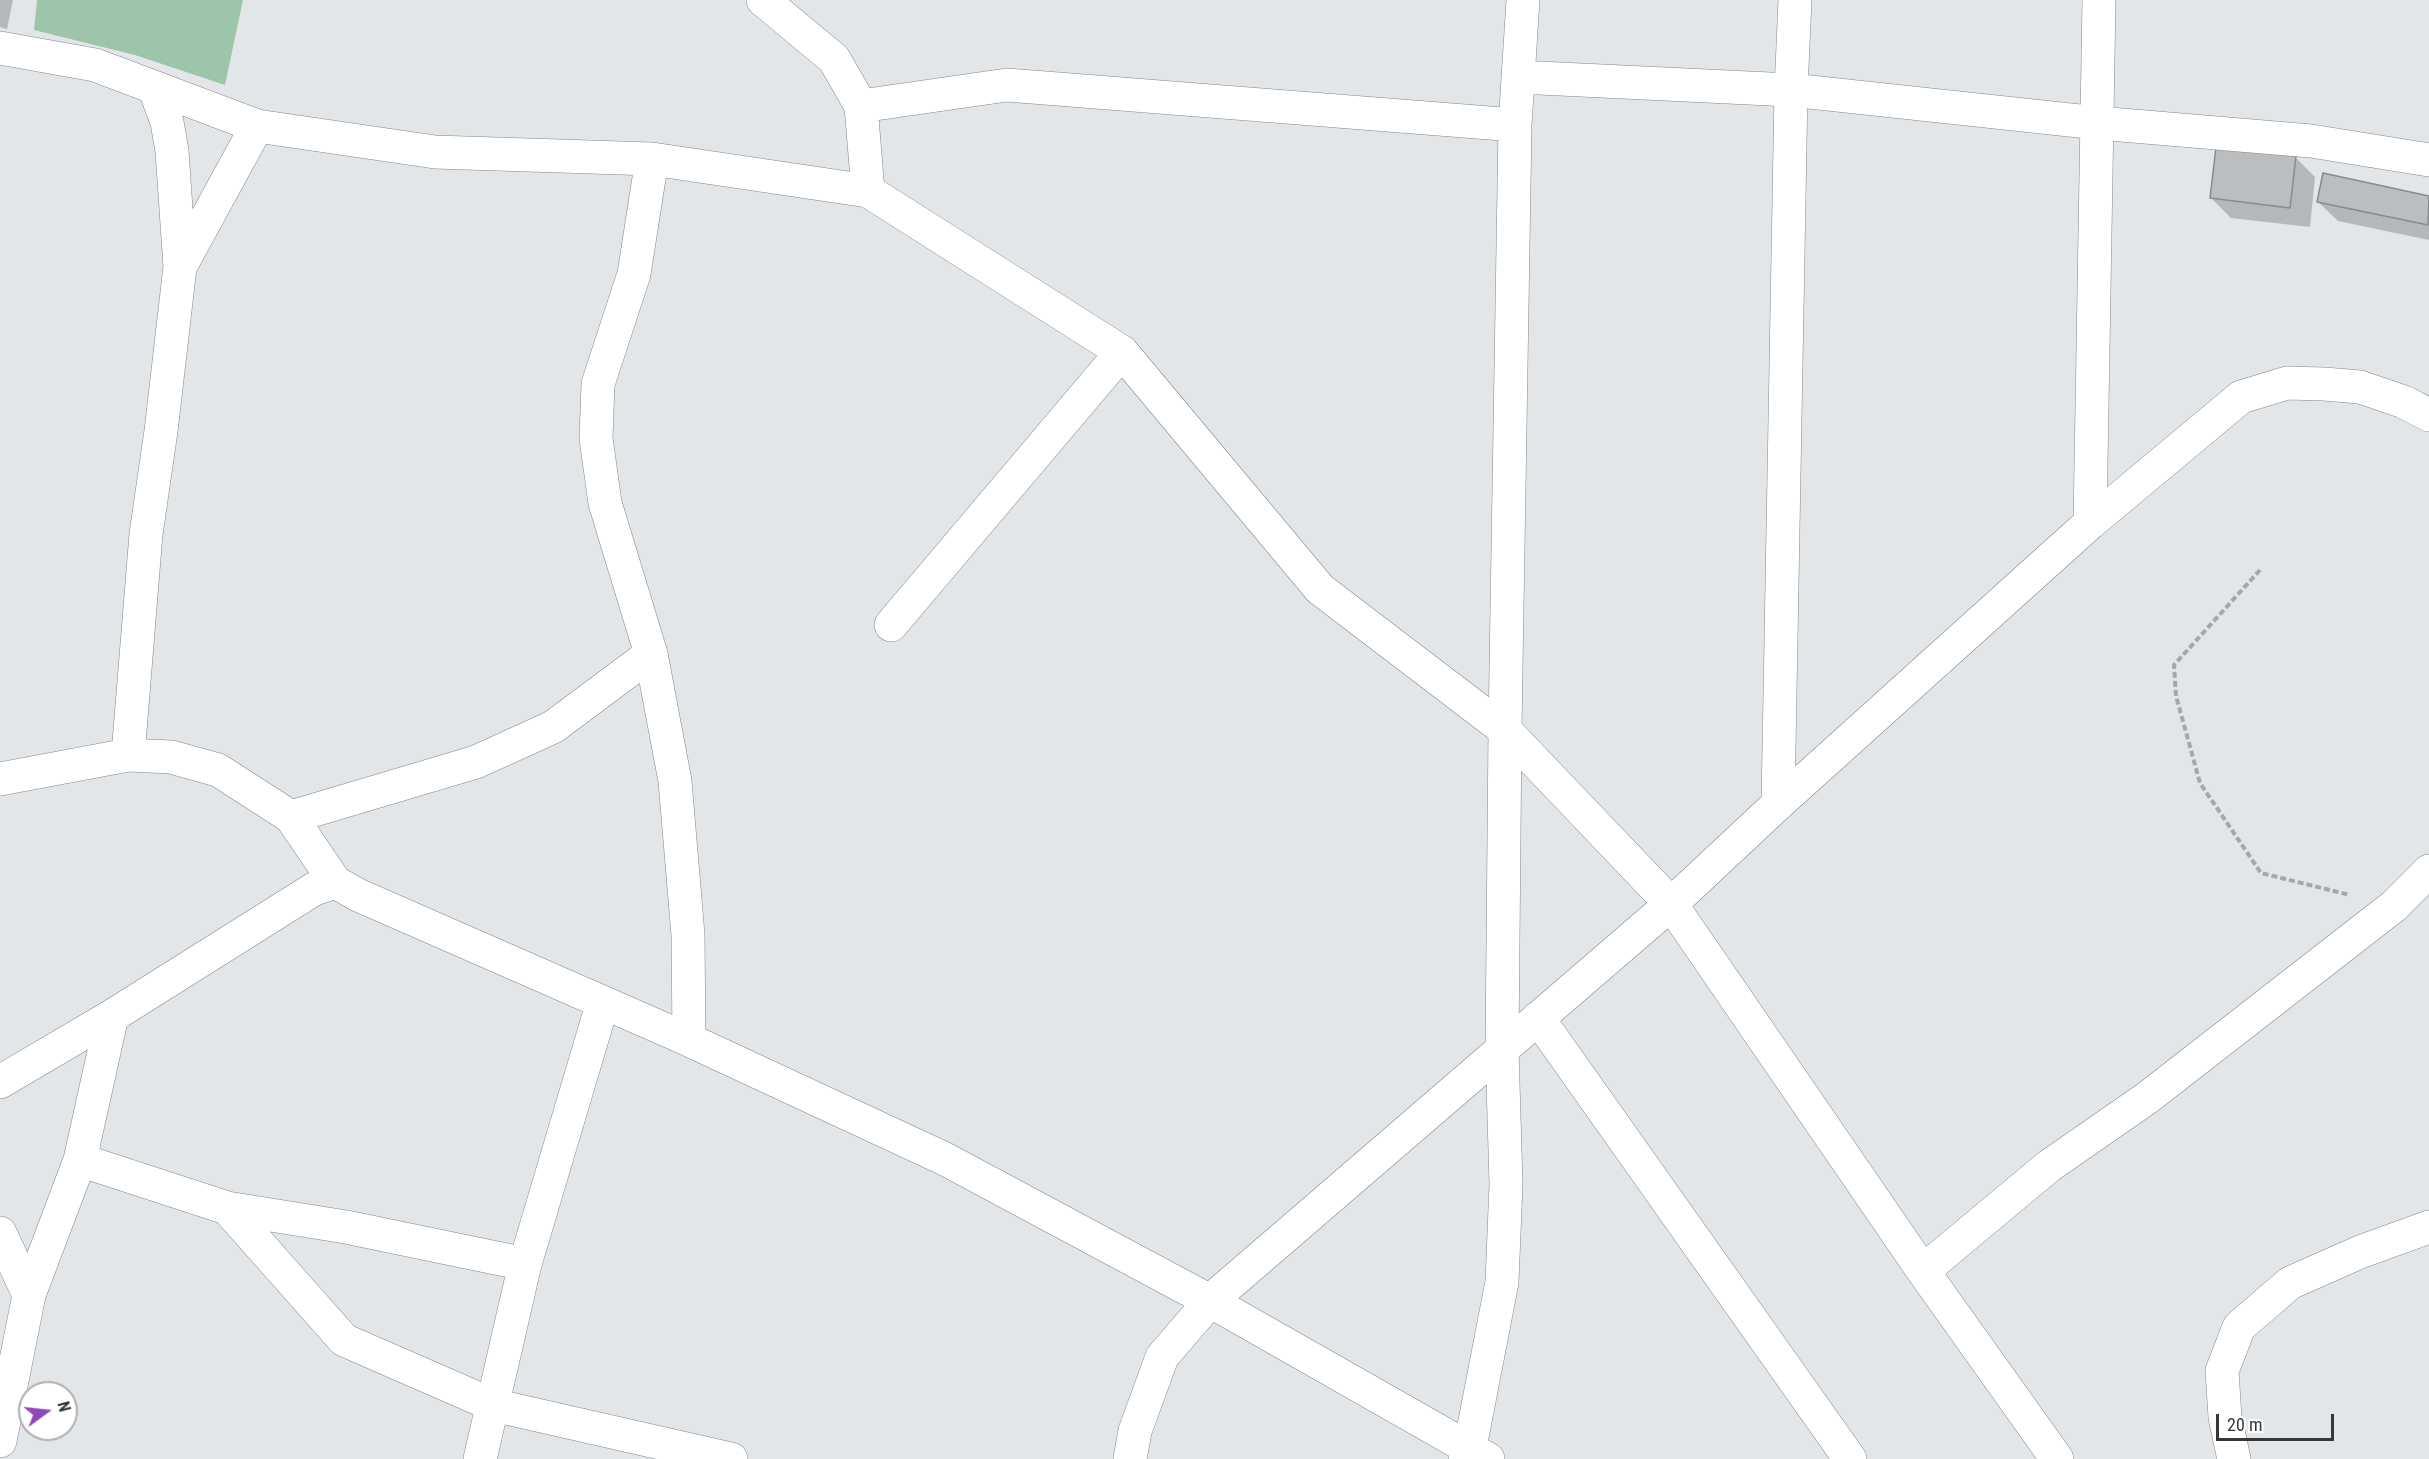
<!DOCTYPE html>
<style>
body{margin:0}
#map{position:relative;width:2429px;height:1459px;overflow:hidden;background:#e3e6e9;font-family:"Roboto Condensed",sans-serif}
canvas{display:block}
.north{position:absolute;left:18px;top:1381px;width:60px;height:60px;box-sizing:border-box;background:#fff;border:2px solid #afafaf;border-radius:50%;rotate:75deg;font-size:16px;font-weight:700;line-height:24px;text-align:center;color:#363738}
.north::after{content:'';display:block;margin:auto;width:21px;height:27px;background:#9247b8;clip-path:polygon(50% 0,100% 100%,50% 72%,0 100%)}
.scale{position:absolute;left:2216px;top:1414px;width:118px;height:27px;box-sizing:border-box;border:3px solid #363738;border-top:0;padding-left:8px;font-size:18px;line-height:21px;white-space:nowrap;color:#363738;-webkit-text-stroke:4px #fff;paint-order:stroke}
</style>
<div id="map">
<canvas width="2429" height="1459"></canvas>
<div class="north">N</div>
<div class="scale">20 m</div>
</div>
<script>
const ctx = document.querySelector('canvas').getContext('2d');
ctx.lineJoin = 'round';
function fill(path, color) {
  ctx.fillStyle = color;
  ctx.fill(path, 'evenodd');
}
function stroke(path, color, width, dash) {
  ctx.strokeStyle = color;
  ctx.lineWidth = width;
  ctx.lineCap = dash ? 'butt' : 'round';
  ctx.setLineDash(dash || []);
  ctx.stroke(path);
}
fill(new Path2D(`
 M37 0H243L225 85 135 55 34 30Z`), '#9dc5a9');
fill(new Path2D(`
 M0 0H13L7 29 0 27Z
 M2296 158 2315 177 2310 227 2231 218 2211 198Z
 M2324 175 2429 197V240L2338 221 2318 202Z`), '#0003');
const building = new Path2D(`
 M2216 147 2296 156 2290 208 2210 198Z
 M2323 173 2429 196 2428 225 2317 202Z`);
fill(building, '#bbbec1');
stroke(building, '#878a8d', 1.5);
const minor = new Path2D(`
 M763 0 834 59 861 106 868 191
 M0 48 95 65 257 126 435 152 652 159 868 191 1122 352 1320 589 1505 730 1671 904 1923 1271 2057 1459
 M1518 77 1791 90 2098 123 2311 141 2429 160
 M154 87 167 122 172 151 180 267
 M861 106 1007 85 1515 125
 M652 159 634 274 598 384 596 438 605 503 651 654 675 781 688 935 689 1040
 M2090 523 2099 0
 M891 625 1122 352
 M128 755 146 534 161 431 180 267 257 126
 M0 779 128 755 171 757 218 770 291 817 335 882
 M1778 804 1791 90 1795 0
 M291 817 476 762 553 727 651 654
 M112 1016 80 1160 227 1208 346 1227 525 1264
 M1538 1018 1850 1459
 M0 1082 112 1016 314 889 335 882 358 895 689 1040 945 1159 1210 1301 1488 1459
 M227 1208 344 1340 493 1405 731 1459
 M0 1233 29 1295 0 1441
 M1923 1271 2049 1166 2147 1098 2394 906 2429 871
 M29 1295 80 1160
 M480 1459 525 1264 603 1002
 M1130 1459 1135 1431 1162 1357 1210 1301 1671 904 1778 804 2090 523 2241 397 2287 383 2324 384 2360 387 2404 402 2429 415
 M1465 1459 1470 1447 1502 1282 1506 1184 1502 1049 1505 730 1515 125 1523 0
 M2234 1459 2225 1417 2222 1371 2239 1327 2290 1283 2360 1252 2429 1227`);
stroke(minor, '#838688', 34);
stroke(new Path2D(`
 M2260 570 2174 665 2176 696 2200 783 2261 873 2350 895`), '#a5a7a9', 4, [6, 3]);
stroke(minor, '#fff', 33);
</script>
